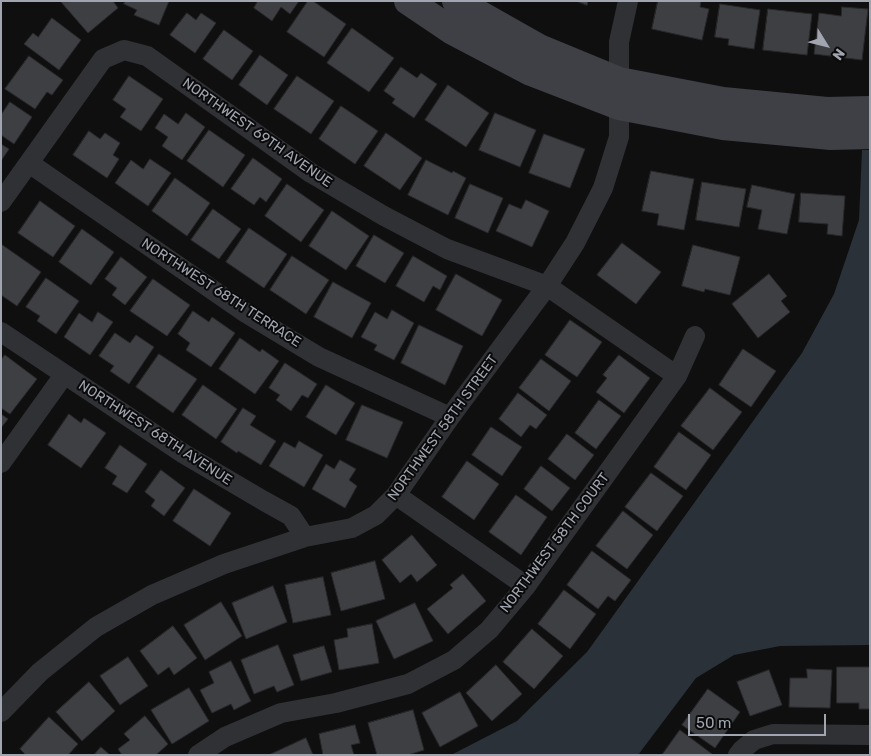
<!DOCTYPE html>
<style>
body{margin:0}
#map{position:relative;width:871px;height:756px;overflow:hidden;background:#0f0f10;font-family:Rubik,sans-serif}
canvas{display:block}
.frame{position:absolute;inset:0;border:2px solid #a1a5b0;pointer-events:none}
.north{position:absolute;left:801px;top:20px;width:50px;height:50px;-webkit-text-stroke:4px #0a0a0b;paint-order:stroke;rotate:126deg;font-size:14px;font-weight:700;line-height:20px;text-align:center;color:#a1a5b0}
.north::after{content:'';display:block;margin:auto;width:18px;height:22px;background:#a1a5b0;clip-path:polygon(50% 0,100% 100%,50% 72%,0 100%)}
.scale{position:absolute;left:688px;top:714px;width:138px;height:22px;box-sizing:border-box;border:2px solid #a1a5b0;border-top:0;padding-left:6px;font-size:15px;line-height:18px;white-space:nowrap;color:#a1a5b0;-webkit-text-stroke:4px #0a0a0b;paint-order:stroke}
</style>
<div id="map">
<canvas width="871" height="756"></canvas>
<div class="frame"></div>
<div class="north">N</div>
<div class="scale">50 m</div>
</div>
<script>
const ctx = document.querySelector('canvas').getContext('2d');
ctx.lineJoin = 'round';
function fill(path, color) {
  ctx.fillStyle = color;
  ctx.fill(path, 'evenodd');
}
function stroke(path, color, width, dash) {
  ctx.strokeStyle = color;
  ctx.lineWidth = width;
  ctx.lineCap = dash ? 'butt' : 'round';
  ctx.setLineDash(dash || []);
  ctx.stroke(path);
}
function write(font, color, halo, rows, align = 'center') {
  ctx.font = font + ' Rubik,sans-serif';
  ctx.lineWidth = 4;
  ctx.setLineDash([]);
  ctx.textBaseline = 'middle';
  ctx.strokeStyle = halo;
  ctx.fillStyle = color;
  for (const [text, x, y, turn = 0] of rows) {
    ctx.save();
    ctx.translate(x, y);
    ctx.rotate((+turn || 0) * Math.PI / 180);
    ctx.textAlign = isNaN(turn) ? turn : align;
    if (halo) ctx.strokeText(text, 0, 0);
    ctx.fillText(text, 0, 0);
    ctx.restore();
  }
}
fill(new Path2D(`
 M862 150H870V645L780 646 734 655 696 678 638 755H451L517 721 587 652 802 353 834 294 859 220Z`), '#2a3138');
const building = new Path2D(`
 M113 1 118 8 88 33 61 2Z
 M125 1H169L159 25 134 15 137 10 124 4Z
 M258 1H299L290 14 281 7 272 21 254 8Z
 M308 1H313L346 24 324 57 287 32Z
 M576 1H588L587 5Z
 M658 1H701L700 7 709 9 702 40 652 29Z
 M720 4 760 10 754 49 728 45 729 39 715 37Z
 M842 7 868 9 862 60 814 54 819 13 841 16Z
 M768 9 812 14 807 55 763 50Z
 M187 13 196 20 201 13 216 23 195 53 170 35Z
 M52 18 81 40 59 70 24 44 33 33 38 37Z
 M352 28 394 58 369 92 327 63Z
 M224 30 253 51 232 80 203 59Z
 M260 55 288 75 267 105 239 85Z
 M29 56 63 80 52 95 47 92 35 109 5 89Z
 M401 67 417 78 421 73 437 84 414 118 392 103 395 99 384 91Z
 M129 76 163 99 141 131 120 117 126 109 113 100Z
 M297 76 334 101 311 134 274 109Z
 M448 85 489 113 466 147 425 120Z
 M10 102 32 117 14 144 1 135V115Z
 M341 106 378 131 355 164 319 139Z
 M186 113 205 127 182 160 162 146 168 137 155 128 164 114 178 124Z
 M495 113 536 130 520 167 479 150Z
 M209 130 245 155 223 187 187 161Z
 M89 131 100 139 105 133 120 143 113 155 119 159 107 178 73 155Z
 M386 133 422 158 400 190 364 166Z
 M544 134 585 149 570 188 529 173Z
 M1 144 9 149 1 161Z
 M253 158 282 179 266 202 260 197 254 205 231 189Z
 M150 159 171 173 148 206 115 183 131 160 143 169Z
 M426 160 452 173 453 171 466 178 448 215 408 195Z
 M651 171 694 179 684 230 657 225 659 214 642 211Z
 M175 178 210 203 187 236 152 211Z
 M702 182 746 189 739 227 696 220Z
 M287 184 324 210 301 242 265 216Z
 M470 184 503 198 488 233 455 218Z
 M752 185 795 194 787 234 758 229 762 210 747 207Z
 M801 193 845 196 842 236 827 234 828 224 799 222Z
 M526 200 549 211 532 247 496 231 509 204 521 209Z
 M40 201 75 226 53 257 18 233Z
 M213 209 241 229 219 259 191 240Z
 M332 211 369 236 346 270 309 246Z
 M249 228 287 254 264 288 226 262Z
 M82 229 114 252 91 285 59 262Z
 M374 235 404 253 385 283 356 266Z
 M622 243 661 272 636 304 597 275Z
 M1 244 41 272 17 306 1 295Z
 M693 245 740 257 730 295 705 289 704 292 682 286Z
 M292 256 329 280 306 314 270 290Z
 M413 256 447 276 440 290 433 286 424 302 396 286Z
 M121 257 147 277 125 305 112 295 117 288 105 279Z
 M456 274 502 300 482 336 436 310Z
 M769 274 787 296 781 301 790 312 758 338 732 304Z
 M46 278 79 301 56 334 37 321 40 316 26 307Z
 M153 279 190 305 167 336 130 311Z
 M333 282 371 303 352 338 314 317Z
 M392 310 414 323 394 360 374 350 377 345 361 337 375 312 387 319Z
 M193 311 209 322 212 317 235 333 211 367 186 350 190 343 178 334Z
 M98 312 113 322 90 355 64 337 79 313 92 322Z
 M570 320 602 342 577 377 545 355Z
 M419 325 463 346 445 385 401 363Z
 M115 333 130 343 136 335 154 347 129 384 110 371 114 366 99 356Z
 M240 338 260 352 262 349 279 361 255 394 219 369Z
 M743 349 776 371 751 407 719 385Z
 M159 354 197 379 173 413 136 387Z
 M5 355 37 379 10 414 1 408V360Z
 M619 355 650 378 624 413 596 392 607 378 603 375Z
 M541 359 571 381 549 411 519 388Z
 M285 363 317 384 308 398 302 395 291 411 276 400 280 395 269 388Z
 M203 385 237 409 216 439 182 415Z
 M326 385 355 403 336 435 306 417Z
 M710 388 742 412 713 450 681 426Z
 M518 393 547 415 536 429 530 425 521 437 499 419Z
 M599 400 621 416 596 449 575 433Z
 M362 405 403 422 387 458 346 440Z
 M243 408 256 416 250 425 276 441 261 465 238 451 237 453 221 442Z
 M1 414 8 419 1 428Z
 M69 414 81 423 84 418 106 433 81 468 48 445Z
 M491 427 522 447 502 476 472 455Z
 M679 432 711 455 686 490 654 467Z
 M567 434 594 455 575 480 548 459Z
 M299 441 323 455 304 487 269 466 284 442 295 448Z
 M120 445 147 464 127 493 112 484 117 476 105 468Z
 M340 460 356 469 349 480 357 486 345 508 312 489 326 464 334 469Z
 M467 461 499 484 474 520 442 497Z
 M541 466 570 488 552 511 524 489Z
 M161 470 185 488 164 516 151 506 155 500 145 492Z
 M651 473 683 496 657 531 625 507Z
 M194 489 231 513 210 546 173 521Z
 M516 495 547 517 521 555 489 532Z
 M623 511 653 535 627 569 596 546Z
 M412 535 437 565 417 582 411 574 400 583 382 560Z
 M592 551 631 580 615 601 608 596 598 609 567 585Z
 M375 561 385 599 341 611 331 573Z
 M463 574 486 601 448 634 427 609 453 588 450 585Z
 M323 577 331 615 293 623 285 585Z
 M273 586 287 622 246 639 232 603Z
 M564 590 596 614 570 649 538 624Z
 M221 602 242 636 205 660 184 625Z
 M415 603 433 641 394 659 376 621Z
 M372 624 379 663 339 670 334 640 348 637 347 629Z
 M173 626 197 658 174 675 169 667 158 675 140 651Z
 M532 629 563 656 534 689 503 662Z
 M278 645 294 685 277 692 274 686 254 694 241 660Z
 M324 646 332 672 301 681 293 655Z
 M128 657 148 686 120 705 100 676Z
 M231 661 251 701 234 710 231 704 212 713 200 690 214 683 209 672Z
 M496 665 522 694 492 721 466 693Z
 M837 667H870V709H859V703H837Z
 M807 669 832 670 830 708 789 707 790 678H807Z
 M769 670 782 705 750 716 737 682Z
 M89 682 115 711 82 741 56 712Z
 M189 688 209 721 172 744 151 710Z
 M708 689 740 712 715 748 682 725Z
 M460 692 478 726 440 747 422 713Z
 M413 710 424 750 408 755H377L368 723Z
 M145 716 168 744 156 755H122L118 749 130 740 124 734Z
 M49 717 78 744 68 755H26L20 749Z
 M355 725 360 743 351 745 354 755H323L319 734Z
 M680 730 712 754 711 755H662Z
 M306 738 313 755H269Z
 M101 747 110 755H94Z`);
fill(building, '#3e3f43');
stroke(building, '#29292c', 1);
stroke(new Path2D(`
 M29 163 246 313 319 357 450 417
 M1 202 103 59 124 50 147 56 311 173 384 216 447 249 547 286 677 376
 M1 332 184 454 264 501 291 516 305 537
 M1 463 64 375
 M396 495 526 586
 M1 712 40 672 96 627 152 595 224 564 305 537 352 528 376 515 396 495 450 417 547 286 575 243 603 188 619 137V42L628 1
 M198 755 225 737 281 713 336 703 408 684 454 660 489 630 526 586 677 376 695 336
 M738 755 742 750 754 740 773 734 870 735`), '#303135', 20);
stroke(new Path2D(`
 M408 1 451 30 531 72 619 106 723 126 831 136 870 135
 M456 1 539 48 619 81 723 101 827 111 870 110`), '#3f4045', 28);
write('14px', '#a1a5b0', '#0a0a0b', [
 ["NORTHWEST 69TH AVENUE",257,133,35],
 ["NORTHWEST 68TH TERRACE",221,293,33],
 ["NORTHWEST 58TH STREET",443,428,-54],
 ["NORTHWEST 68TH AVENUE",155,433,33],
 ["NORTHWEST 58TH COURT",555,543,-53]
]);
</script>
